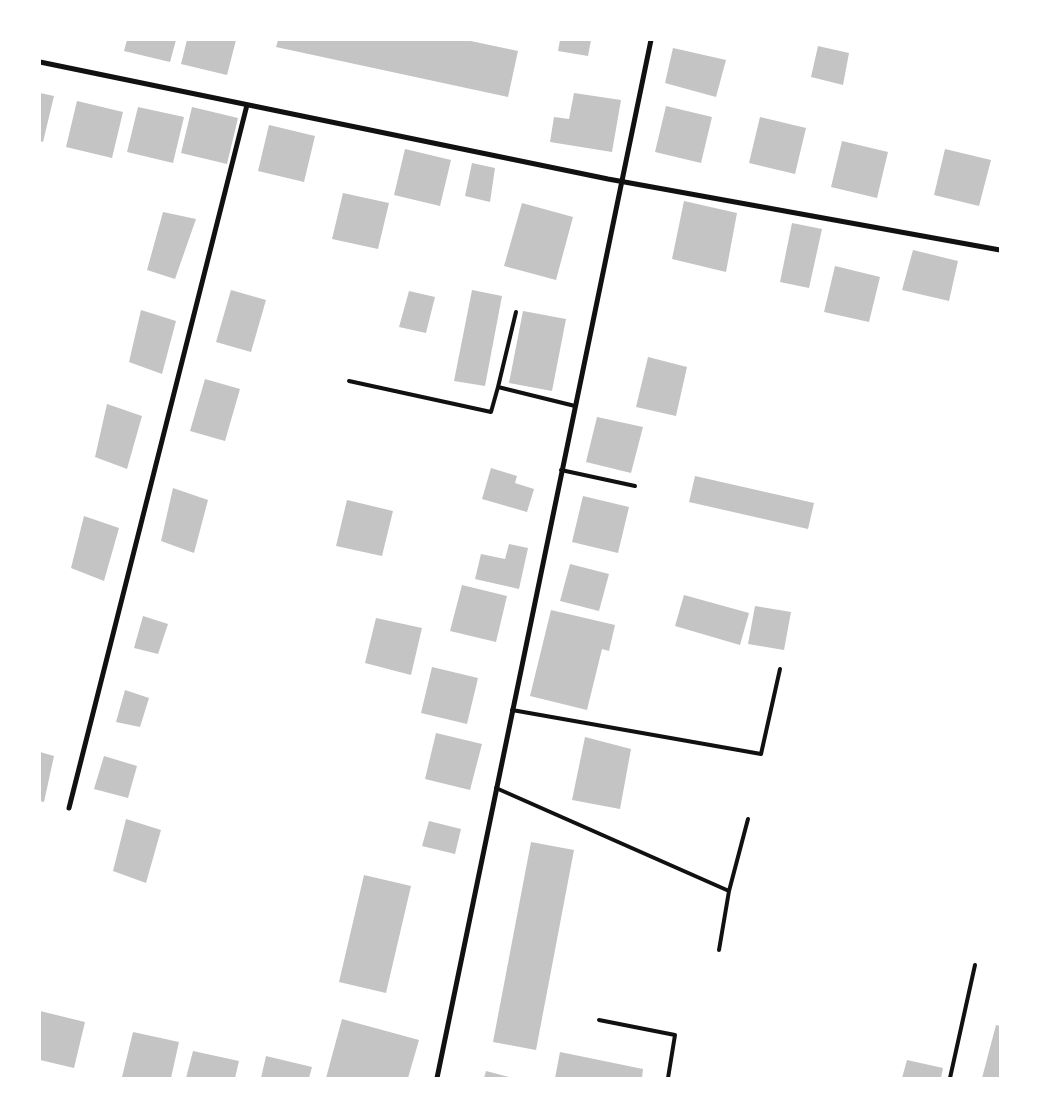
<!DOCTYPE html>
<style>
body{margin:0}
#map{position:relative;width:1040px;height:1118px;overflow:hidden;background:#fff;font-family:"Work Sans",sans-serif}
canvas{display:block}
.frame{position:absolute;inset:0;border:41px solid #fff;pointer-events:none}
</style>
<div id="map">
<canvas width="1040" height="1118"></canvas>
<div class="frame"></div>
</div>
<script>
const ctx = document.querySelector('canvas').getContext('2d');
ctx.lineJoin = 'round';
function fill(path, color) {
  ctx.fillStyle = color;
  ctx.fill(path, 'evenodd');
}
function stroke(path, color, width, dash) {
  ctx.strokeStyle = color;
  ctx.lineWidth = width;
  ctx.lineCap = dash ? 'butt' : 'round';
  ctx.setLineDash(dash || []);
  ctx.stroke(path);
}
fill(new Path2D(`
 M127 40H176L170 62 124 51Z
 M187 40H236L227 75 181 64Z
 M278 40H466L518 51 508 97 276 47Z
 M560 40H591L588 56 558 51Z
 M818 46 849 53 843 85 811 77Z
 M673 48 726 60 716 97 665 83Z
 M40 93 54 96 43 142 40 141Z
 M574 93 621 100 612 152 550 142 554 117 569 119Z
 M77 101 123 112 112 158 66 147Z
 M666 106 712 117 701 163 655 152Z
 M138 107 184 117 173 163 127 152Z
 M192 107 238 118 227 164 181 153Z
 M760 117 806 128 795 174 749 163Z
 M269 125 315 136 304 182 258 171Z
 M842 141 888 152 877 198 831 187Z
 M405 149 451 160 440 206 394 195Z
 M945 149 991 160 979 206 934 195Z
 M472 163 495 168 490 202 465 196Z
 M343 193 389 203 378 249 332 239Z
 M684 201 737 213 726 272 672 259Z
 M522 203 573 217 556 280 504 266Z
 M163 212 196 219 175 279 147 270Z
 M792 223 822 229 809 288 780 282Z
 M913 250 958 261 949 301 902 290Z
 M835 266 880 277 869 322 824 312Z
 M231 290 266 300 251 352 216 342Z
 M472 290 502 296 485 386 454 381Z
 M409 291 435 297 426 333 399 327Z
 M141 310 176 321 162 374 129 362Z
 M523 311 566 319 552 391 509 383Z
 M648 357 687 367 676 416 636 407Z
 M205 379 240 389 225 441 190 431Z
 M107 404 142 416 127 469 95 457Z
 M597 417 643 427 631 473 586 462Z
 M491 468 517 476 515 483 534 489 527 512 482 499Z
 M695 476 814 503 808 529 689 502Z
 M173 488 208 500 194 553 161 541Z
 M583 496 629 507 618 553 572 542Z
 M347 500 393 511 382 556 336 546Z
 M84 516 119 528 104 581 71 568Z
 M509 544 528 548 519 589 475 579 481 554 505 559Z
 M570 564 609 574 599 611 560 601Z
 M462 585 507 596 496 642 450 631Z
 M684 595 749 613 740 645 675 626Z
 M755 606 791 612 784 650 748 644Z
 M551 610 615 625 609 651 602 649 587 710 530 696Z
 M143 616 168 624 158 654 134 648Z
 M376 618 422 628 411 675 365 663Z
 M432 667 478 678 467 724 421 713Z
 M125 690 149 698 140 727 116 722Z
 M436 733 482 744 470 790 425 779Z
 M585 737 631 749 620 809 572 800Z
 M40 752 54 756 44 802 40 801Z
 M104 756 137 766 128 798 94 789Z
 M126 819 161 830 146 883 113 871Z
 M429 821 461 829 455 854 422 846Z
 M531 842 574 850 536 1050 493 1042Z
 M364 875 411 886 386 993 339 982Z
 M40 1011 85 1022 74 1068 40 1060Z
 M342 1019 419 1040 408 1078H326Z
 M996 1025 1000 1026V1078H982Z
 M133 1032 179 1042 171 1078 122 1077Z
 M193 1051 239 1061 235 1078H186Z
 M560 1052 643 1069 642 1078H555Z
 M266 1056 312 1067 309 1078H261Z
 M907 1060 943 1068 941 1078H902Z
 M486 1071 509 1077V1078H484Z`), '#c4c4c4');
stroke(new Path2D(`
 M516 312 498 387 575 406
 M349 381 491 412 498 387
 M561 470 635 486
 M512 710 761 754 780 669
 M496 788 729 891 719 950
 M729 891 748 819
 M599 1020 675 1035 668 1078
 M950 1078 975 965`), '#111', 4);
stroke(new Path2D(`
 M40 62 608 179 1000 250
 M69 808 247 105
 M437 1078 651 40`), '#111', 5);
</script>
